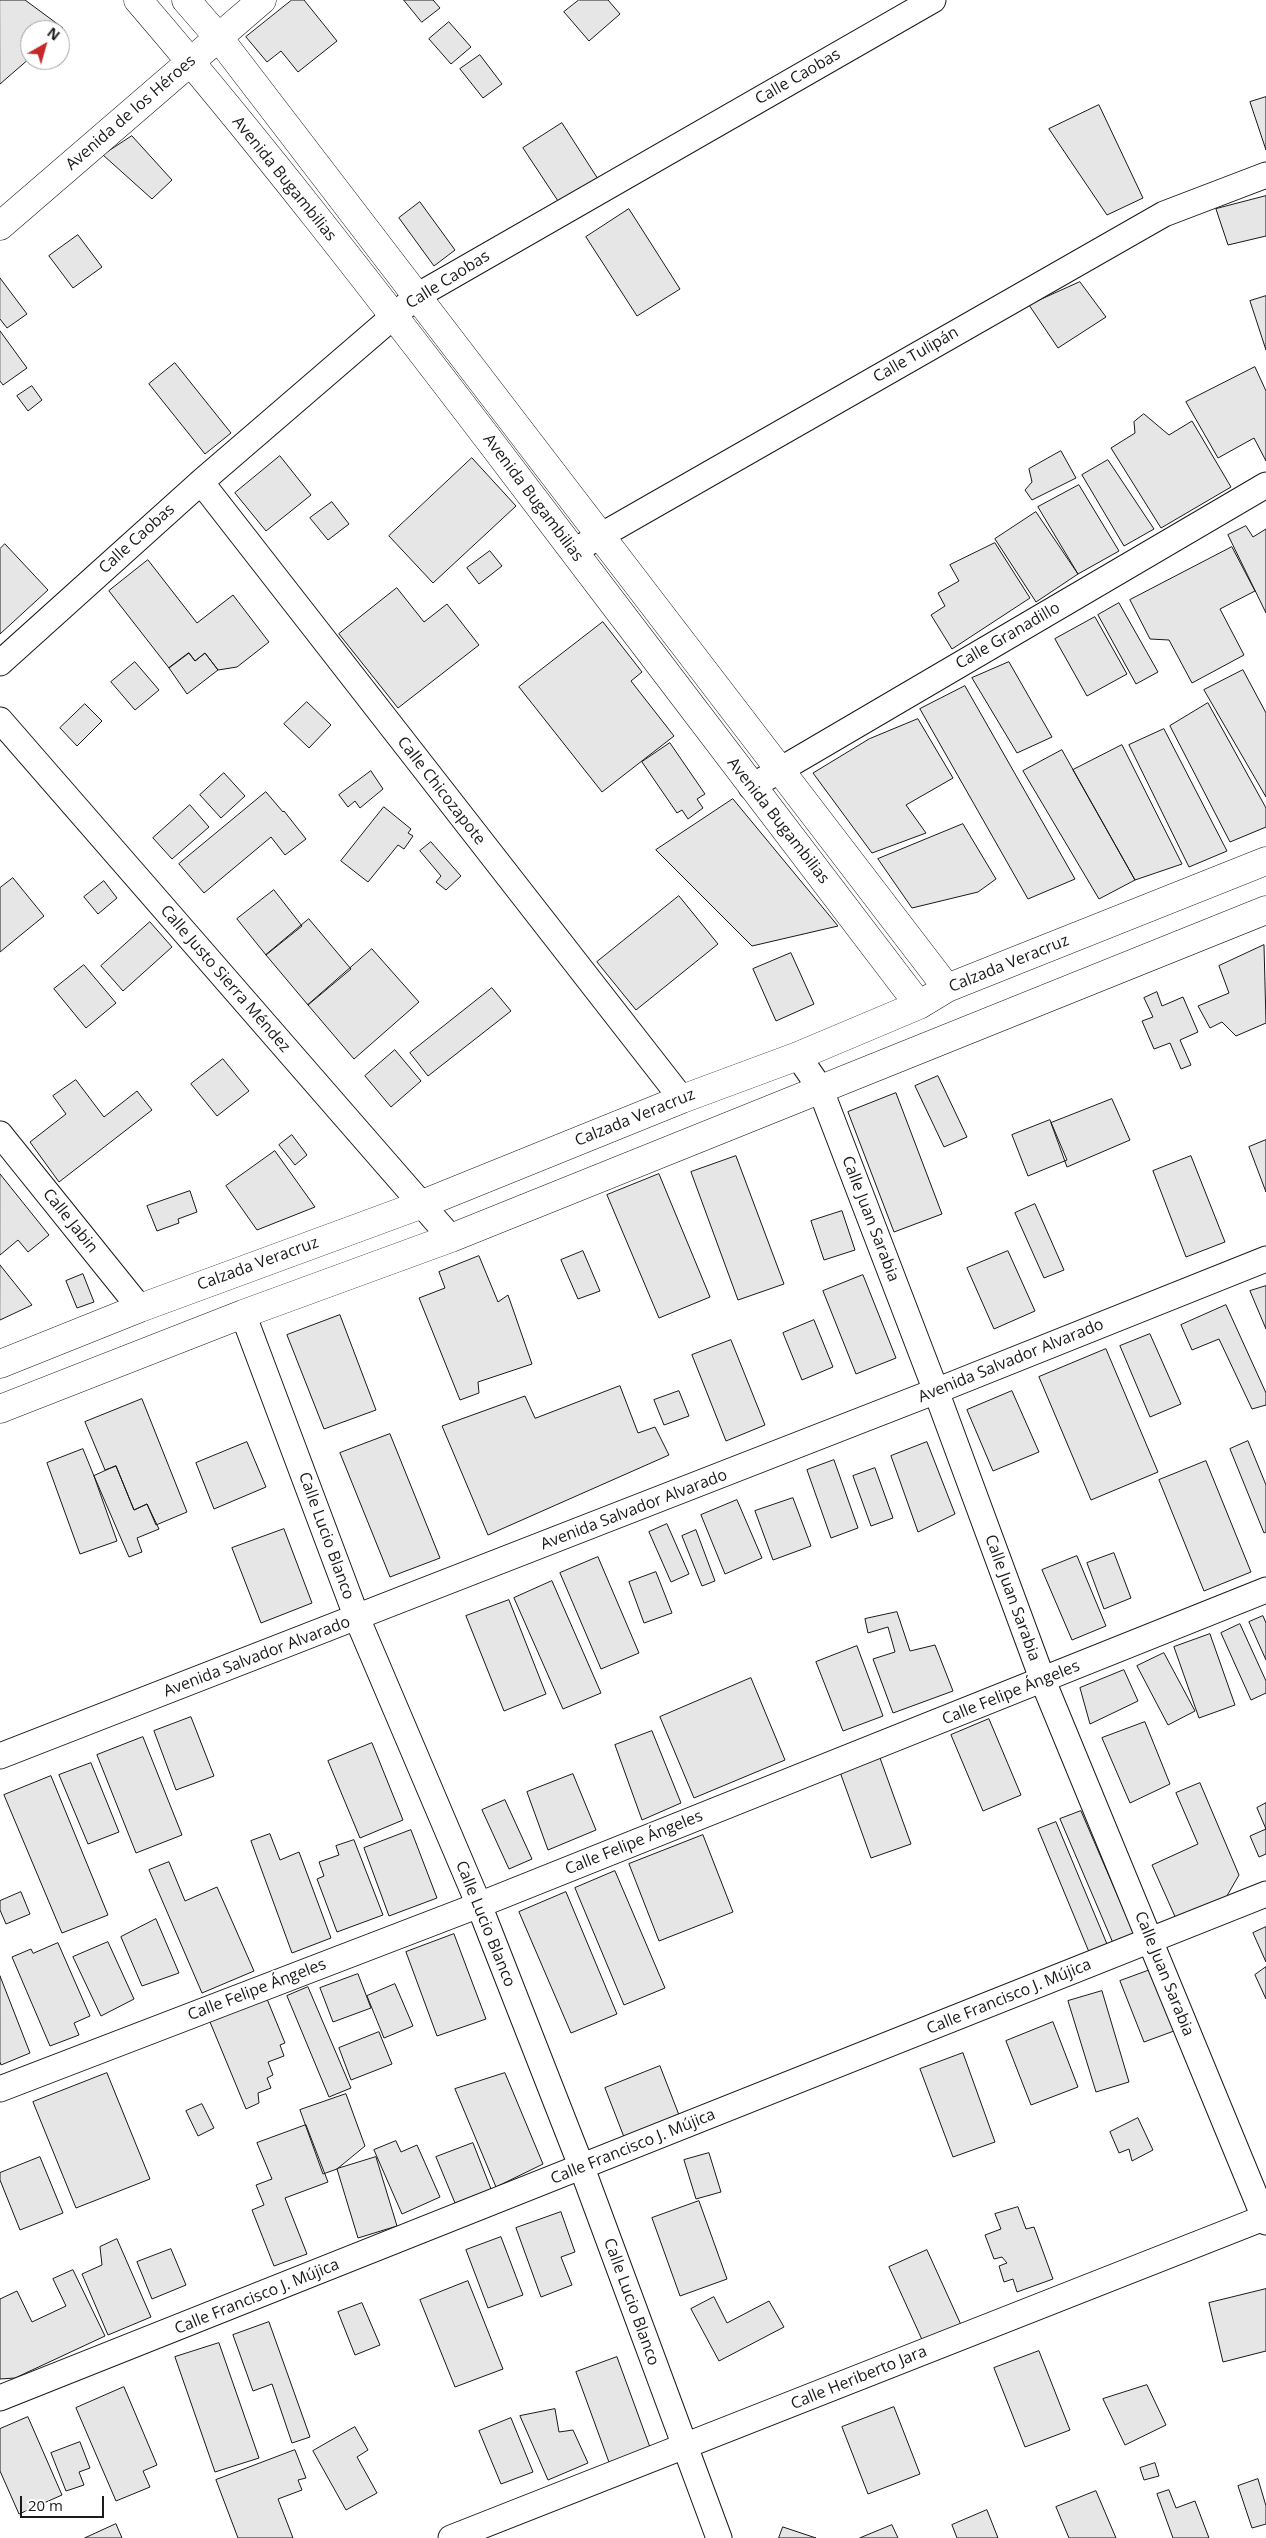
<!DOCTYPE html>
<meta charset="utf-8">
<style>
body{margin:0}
#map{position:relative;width:1266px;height:2538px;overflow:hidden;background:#fff;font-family:"Open Sans",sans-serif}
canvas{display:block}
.north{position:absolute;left:20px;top:20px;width:50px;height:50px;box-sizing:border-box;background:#fff;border:1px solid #a3a3a3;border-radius:50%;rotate:38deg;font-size:14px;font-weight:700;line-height:20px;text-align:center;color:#1a1a1a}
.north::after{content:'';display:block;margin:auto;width:18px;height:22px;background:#c62828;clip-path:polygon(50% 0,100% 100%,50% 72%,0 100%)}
.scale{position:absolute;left:20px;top:2496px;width:84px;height:22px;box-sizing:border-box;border:2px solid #1a1a1a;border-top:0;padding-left:6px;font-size:15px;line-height:18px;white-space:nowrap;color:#1a1a1a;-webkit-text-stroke:4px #fff;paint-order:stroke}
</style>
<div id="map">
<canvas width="1266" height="2538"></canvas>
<div class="north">N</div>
<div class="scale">20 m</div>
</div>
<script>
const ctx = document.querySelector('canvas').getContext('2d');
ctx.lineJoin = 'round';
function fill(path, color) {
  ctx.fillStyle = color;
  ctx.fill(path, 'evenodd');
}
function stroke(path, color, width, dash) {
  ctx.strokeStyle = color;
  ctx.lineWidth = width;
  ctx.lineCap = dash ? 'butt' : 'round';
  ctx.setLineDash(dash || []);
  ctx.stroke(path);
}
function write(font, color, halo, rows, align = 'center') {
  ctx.font = font + ' "Open Sans",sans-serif';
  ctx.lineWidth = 4;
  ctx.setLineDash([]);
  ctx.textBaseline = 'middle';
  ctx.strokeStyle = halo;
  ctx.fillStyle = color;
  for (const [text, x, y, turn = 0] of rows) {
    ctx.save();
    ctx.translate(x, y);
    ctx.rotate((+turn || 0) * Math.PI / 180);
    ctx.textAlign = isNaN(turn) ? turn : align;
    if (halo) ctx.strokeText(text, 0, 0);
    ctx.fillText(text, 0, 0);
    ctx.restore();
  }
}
const building = new Path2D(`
 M0 0H25L63 28 60 31 30 30V58L0 84Z
 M292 0H304L337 41 298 72 281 51 267 62 246 37Z
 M404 0H433L440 8 422 22Z
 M579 0H608L620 14 589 41 564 12Z
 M449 22 471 47 451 64 429 39Z
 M480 55 502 84 483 98 460 69Z
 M1266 97V150L1250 102Z
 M1099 105 1143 198 1107 215 1049 129Z
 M562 123 598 179 560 204 523 148Z
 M132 136 172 180 152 199 103 155Z
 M1266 196V236L1228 245 1216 209Z
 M420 202 455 250 434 266 399 218Z
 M629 209 680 289 637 316 586 237Z
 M78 235 102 267 73 288 49 256Z
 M0 278 27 314 7 328 0 319Z
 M1080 282 1106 317 1058 348 1029 305Z
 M1266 296V350L1250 301Z
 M0 331 27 368 3 385 0 381Z
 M175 363 231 433 205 454 149 384Z
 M1255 367 1266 391V461L1254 438 1218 458 1186 402Z
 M32 386 42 400 28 411 17 396Z
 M1144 414 1169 435 1192 421 1231 487 1161 528 1111 448 1135 433 1134 422Z
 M1061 451 1076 478 1032 500 1025 490 1032 482 1029 469Z
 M280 456 311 495 266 531 235 493Z
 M472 458 516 506 433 583 389 536Z
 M1108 460 1154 529 1124 546 1082 475Z
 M1079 485 1119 551 1078 574 1038 507Z
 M332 502 349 524 328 540 310 518Z
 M1036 512 1078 574 1036 602 995 539Z
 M1246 526 1253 537 1266 529V613L1228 535Z
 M995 543 1030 598 952 649 931 615 945 606 938 593 959 581 950 565Z
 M5 544 48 590 0 634V549Z
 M1232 547 1255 591 1220 609 1244 655 1192 683 1169 640 1150 639 1130 600Z
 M490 551 502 566 479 584 467 568Z
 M148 560 197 623 233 595 269 642 237 667 218 670 205 653 195 661 189 653 169 668 109 591Z
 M397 588 424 622 447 604 479 645 398 708 339 634Z
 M1119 603 1158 672 1136 684 1098 615Z
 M1095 617 1127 674 1087 696 1055 639Z
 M603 622 642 672 631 681 674 736 602 792 519 687Z
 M189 653 195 661 205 653 218 670 187 694 169 668Z
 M135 662 159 690 135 710 111 682Z
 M1009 662 1052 737 1017 753 972 678Z
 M1243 670 1266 713V797L1204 690Z
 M965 686 1075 879 1028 899 920 709Z
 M307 702 331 725 309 748 284 724Z
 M1208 703 1266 808V827L1230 842 1170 726Z
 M85 704 102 721 77 746 60 728Z
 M918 719 953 778 906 805 926 833 872 853 813 773 869 739Z
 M1164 729 1227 851 1189 867 1129 745Z
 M670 743 705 794 697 799 703 808 688 819 682 810 677 813 642 762Z
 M1122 745 1182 864 1135 880 1073 770Z
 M1062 750 1135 880 1099 899 1023 771Z
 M371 771 383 789 360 808 355 801 348 807 339 795Z
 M224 773 245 796 221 818 200 795Z
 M266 792 283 812 284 811 306 839 285 855 271 837 204 893 179 864Z
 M733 799 838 926 752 946 656 850Z
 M190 805 209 827 172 859 153 838Z
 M384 807 411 829 408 833 413 836 404 849 398 845 368 882 341 861Z
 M963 824 996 879 978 892 912 908 878 859Z
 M431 842 461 876 446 890 436 882 441 876 420 851Z
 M13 878 44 916 0 952V888Z
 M104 881 117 898 98 914 84 897Z
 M274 890 302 926 266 955 237 919Z
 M679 896 718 944 636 1010 597 962Z
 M309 919 351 969 308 1005 266 955Z
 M150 922 172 947 123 991 101 966Z
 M1264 945 1266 1023 1236 1036 1222 1022 1210 1028 1198 1006 1229 993 1219 966Z
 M372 949 419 1002 354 1059 308 1005Z
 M791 953 814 1004 776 1021 753 969Z
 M84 965 116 1003 86 1028 54 989Z
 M492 988 511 1011 428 1076 410 1053Z
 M1157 992 1162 1006 1183 997 1198 1032 1180 1040 1191 1065 1181 1069 1170 1043 1154 1049 1142 1021 1153 1017 1144 998Z
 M395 1050 421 1081 391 1107 365 1076Z
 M223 1059 249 1091 217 1116 191 1084Z
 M938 1076 967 1137 944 1147 915 1086Z
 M76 1080 104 1117 137 1091 152 1110 59 1182 30 1142 66 1114 53 1096Z
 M896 1093 942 1214 894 1232 848 1112Z
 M1112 1099 1130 1140 1067 1167 1051 1123Z
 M1050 1120 1067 1160 1028 1176 1012 1135Z
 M292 1135 307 1155 295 1165 279 1145Z
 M1266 1140V1192L1249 1147Z
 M275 1151 315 1207 257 1230 226 1186Z
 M736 1156 784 1284 738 1300 691 1172Z
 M1191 1156 1225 1242 1186 1257 1153 1171Z
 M0 1174 49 1235 28 1252 18 1240 0 1255Z
 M659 1174 710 1297 659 1318 607 1195Z
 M190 1191 197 1212 178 1219 179 1223 157 1231 147 1206Z
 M1035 1204 1064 1270 1044 1278 1015 1213Z
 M842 1211 855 1250 824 1260 811 1221Z
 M583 1251 600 1291 578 1299 561 1260Z
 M1008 1251 1035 1311 994 1329 967 1268Z
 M479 1256 498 1302 508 1295 532 1364 478 1382 479 1393 460 1400 419 1298 445 1288 439 1272Z
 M0 1265 32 1305 0 1320Z
 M83 1274 94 1302 77 1308 66 1281Z
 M863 1275 896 1358 856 1374 823 1291Z
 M1266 1286V1329L1250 1291Z
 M1226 1305 1266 1393V1405L1252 1409 1219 1339 1192 1350 1181 1325Z
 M340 1315 376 1410 324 1429 287 1335Z
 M814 1320 833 1367 802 1380 783 1333Z
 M1150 1334 1181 1404 1150 1417 1120 1346Z
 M731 1340 765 1425 726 1441 692 1355Z
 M1106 1349 1158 1472 1091 1500 1039 1377Z
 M620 1386 638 1433 655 1427 669 1455 488 1535 442 1426 525 1396 535 1418Z
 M679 1391 689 1416 664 1425 654 1400Z
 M1012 1391 1039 1452 993 1471 967 1410Z
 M142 1399 187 1512 156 1525 147 1504 134 1510 116 1466 105 1470 85 1422Z
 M390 1434 440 1558 390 1577 340 1453Z
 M1248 1441 1266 1485V1532L1264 1533 1230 1449Z
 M247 1442 266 1487 214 1509 196 1463Z
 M927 1442 955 1514 918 1532 891 1456Z
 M83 1449 94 1476 117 1541 80 1554 47 1463Z
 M834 1460 858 1528 831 1538 807 1470Z
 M1206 1461 1251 1572 1204 1591 1159 1480Z
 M116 1466 134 1510 147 1504 159 1529 137 1538 142 1552 129 1557 94 1476Z
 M875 1468 893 1518 871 1526 853 1476Z
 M793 1498 811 1546 773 1560 755 1511Z
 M737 1500 762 1558 725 1574 701 1515Z
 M667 1524 689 1574 671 1582 649 1532Z
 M284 1529 312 1603 261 1623 232 1548Z
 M696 1530 715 1581 702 1586 682 1536Z
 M1114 1553 1131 1598 1104 1609 1087 1563Z
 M1077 1556 1106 1626 1072 1640 1042 1570Z
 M598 1557 639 1653 601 1669 560 1573Z
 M656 1572 672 1613 644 1623 629 1582Z
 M552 1581 601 1693 563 1709 514 1598Z
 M509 1600 546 1694 504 1711 466 1616Z
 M897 1612 910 1651 935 1645 953 1691 893 1713 873 1659 895 1652 888 1627 868 1633 865 1619Z
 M1263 1616 1266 1623V1660L1249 1622Z
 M1240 1624 1266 1681V1693L1251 1700 1221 1633Z
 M1210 1634 1235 1705 1199 1718 1174 1647Z
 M857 1646 883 1716 843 1731 816 1662Z
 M1164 1653 1195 1711 1168 1725 1137 1666Z
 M1124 1670 1138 1701 1090 1724 1080 1688Z
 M751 1678 785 1760 694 1798 660 1717Z
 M191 1717 214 1776 176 1790 154 1731Z
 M989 1719 1021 1795 983 1811 951 1735Z
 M1145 1722 1170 1784 1130 1803 1102 1738Z
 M652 1731 681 1803 642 1820 615 1745Z
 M143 1737 182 1835 136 1853 97 1755Z
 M372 1743 403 1820 360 1838 328 1761Z
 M880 1758 911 1844 871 1858 840 1772Z
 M91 1763 119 1832 88 1844 59 1775Z
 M573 1774 596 1830 548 1850 527 1792Z
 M51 1776 108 1915 62 1933 4 1795Z
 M1200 1783 1239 1875 1224 1901 1177 1921 1152 1865 1198 1844 1176 1793Z
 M505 1800 532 1859 509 1869 482 1810Z
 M1266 1803V1854L1259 1857 1250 1836 1266 1829 1257 1808Z
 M1081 1811 1134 1934 1113 1943 1060 1819Z
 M1056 1822 1107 1944 1089 1952 1038 1829Z
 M411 1830 437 1898 389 1916 364 1848Z
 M270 1834 280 1860 299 1852 331 1938 292 1953 251 1841Z
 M703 1835 733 1912 659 1941 629 1864Z
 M354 1840 383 1915 337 1932 317 1879 324 1876 319 1862 339 1855 336 1846Z
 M169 1862 185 1901 217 1887 254 1971 202 1993 149 1870Z
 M615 1871 665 1988 624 2005 575 1888Z
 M21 1892 30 1914 6 1924 0 1910V1901Z
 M566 1892 617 2014 571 2033 519 1912Z
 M156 1919 179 1973 142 1986 121 1937Z
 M1266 1927V1962L1253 1933Z
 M454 1934 486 2019 437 2036 406 1952Z
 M108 1942 134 1999 101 2016 73 1957Z
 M58 1943 90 2016 74 2023 79 2035 50 2046 12 1957 31 1949 33 1953Z
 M1266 1967V1999L1255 1975Z
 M1150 1970 1174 2031 1144 2042 1120 1981Z
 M358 1974 371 2008 333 2022 320 1988Z
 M0 1976 30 2053 1 2065 0 2062Z
 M395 1984 413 2026 384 2038 367 1996Z
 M308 1987 351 2088 329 2097 287 1996Z
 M1102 1991 1129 2082 1096 2092 1068 2001Z
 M267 1999 285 2043 280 2045 284 2056 268 2062 273 2075 267 2078 271 2088 258 2093 259 2103 246 2109 210 2022Z
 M1053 2022 1078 2087 1031 2105 1006 2041Z
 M379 2032 392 2064 351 2080 339 2048Z
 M963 2053 995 2142 953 2157 920 2069Z
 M660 2066 679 2115 624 2137 605 2088Z
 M107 2073 150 2179 76 2208 33 2102Z
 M505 2073 543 2164 496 2187 455 2089Z
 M346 2094 365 2146 337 2169 323 2174 300 2110Z
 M202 2104 214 2128 198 2136 186 2111Z
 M1138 2118 1153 2150 1132 2161 1129 2149 1119 2153 1110 2132Z
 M306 2125 328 2182 285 2198 307 2254 274 2266 252 2210 264 2205 256 2185 272 2179 257 2143Z
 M396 2141 401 2152 417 2145 440 2197 402 2214 374 2150Z
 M473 2143 491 2189 455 2203 436 2157Z
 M709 2153 721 2192 696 2199 684 2160Z
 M40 2157 63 2213 20 2230 0 2180V2173Z
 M376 2157 397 2226 358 2238 337 2169Z
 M699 2201 727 2279 680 2296 652 2218Z
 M1018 2207 1026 2229 1034 2227 1053 2279 1017 2292 1013 2279 1004 2282 999 2266 1007 2263 1002 2257 994 2259 985 2235 1001 2229 995 2214Z
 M561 2212 575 2252 561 2257 572 2285 541 2297 516 2228Z
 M501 2237 523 2295 488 2308 466 2250Z
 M117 2239 151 2317 108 2335 82 2274 102 2265 100 2247Z
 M171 2249 186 2285 152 2299 137 2262Z
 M927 2250 962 2327 924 2344 889 2267Z
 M73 2270 105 2336 15 2378 0 2379V2299L17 2291 32 2322 66 2306 53 2279Z
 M468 2281 503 2369 455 2387 420 2300Z
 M1266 2289V2351L1223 2362 1209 2303Z
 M714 2297 727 2323 769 2301 784 2327 719 2361 691 2309Z
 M362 2303 380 2345 355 2355 338 2312Z
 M269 2322 310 2437 292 2443 272 2384 253 2391 233 2335Z
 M219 2343 259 2458 215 2472 175 2357Z
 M1039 2351 1070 2430 1025 2447 994 2368Z
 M617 2357 651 2450 610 2465 576 2372Z
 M1147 2385 1166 2425 1125 2445 1103 2399Z
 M124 2387 157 2465 143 2471 150 2487 116 2501 76 2408Z
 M894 2407 920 2474 868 2494 842 2427Z
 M555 2409 559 2432 573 2430 588 2463 548 2480 520 2416Z
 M28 2417 62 2495 19 2514 0 2471V2429Z
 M511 2418 533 2472 501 2484 479 2431Z
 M355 2427 368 2450 357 2457 377 2493 346 2510 313 2451Z
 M80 2442 90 2468 79 2472 84 2485 66 2491 51 2453Z
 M295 2450 306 2478 298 2480 302 2490 278 2499 293 2538H238L216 2480Z
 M1155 2463 1159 2476 1144 2480 1140 2468Z
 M1258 2479 1266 2506V2524L1252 2528 1238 2486Z
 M1169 2490 1176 2508 1195 2501 1209 2538H1173L1157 2494Z
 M1096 2491 1116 2538H1069L1056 2507Z
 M987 2510 998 2538H957L952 2525Z
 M116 2524 122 2538H85Z
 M892 2525 898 2538H860Z
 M783 2527 816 2538H779Z`);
fill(building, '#e6e6e6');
stroke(building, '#1a1a1a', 1);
const street = new Path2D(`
 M201 482 682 1099
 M574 551 1164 214 1266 175
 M0 663 201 482 417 296 933 0
 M0 720 451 1238
 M751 787 1266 485
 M798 1056 820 1088 936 1391 1043 1681 1266 2222
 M0 1134 140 1308
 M243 1314 357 1618 479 1905 582 2168 719 2538
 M0 1756 936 1391 1266 1259
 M0 2089 479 1905 1266 1590
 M0 2398 1266 1894
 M451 2538 1266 2217`);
const secondary = new Path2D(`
 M138 0C260 142 375 291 489 440 633 628 774 817 919 1005
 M186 0 219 38 947 988
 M0 226 262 0
 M0 1364 140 1308 420 1205 682 1099 798 1056 919 1005 947 988 1266 861
 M0 1409 243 1314 451 1238 1266 910`);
stroke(street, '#1a1a1a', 27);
stroke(secondary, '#1a1a1a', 29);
stroke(street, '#fff', 25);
stroke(secondary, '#fff', 28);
write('16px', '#1a1a1a', '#fff', [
 ["Calle Caobas",798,77,-30],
 ["Avenida de los Héroes",131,113,-41],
 ["Avenida Bugambilias",284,179,51],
 ["Calle Caobas",448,280,-32],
 ["Calle Tulipán",916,355,-30],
 ["Avenida Bugambilias",533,498,53],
 ["Calle Caobas",137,539,-42],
 ["Calle Granadillo",1008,636,-30],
 ["Calle Chicozapote",441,791,52],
 ["Avenida Bugambilias",778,821,52],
 ["Calzada Veracruz",1009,964,-22],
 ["Calle Justo Sierra Méndez",225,979,49],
 ["Calzada Veracruz",635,1118,-22],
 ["Calle Juan Sarabia",870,1219,69],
 ["Calle Jabin",70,1221,51],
 ["Calzada Veracruz",258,1264,-20],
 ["Avenida Salvador Alvarado",1011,1361,-22],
 ["Avenida Salvador Alvarado",634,1510,-21],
 ["Calle Lucio Blanco",326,1536,70],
 ["Calle Juan Sarabia",1012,1598,70],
 ["Avenida Salvador Alvarado",257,1657,-21],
 ["Calle Felipe Ángeles",1011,1693,-22],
 ["Calle Felipe Ángeles",634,1843,-22],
 ["Calle Lucio Blanco",485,1924,68],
 ["Calle Juan Sarabia",1164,1974,68],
 ["Calle Felipe Ángeles",257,1990,-21],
 ["Calle Francisco J. Mújica",1009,1997,-22],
 ["Calle Francisco J. Mújica",633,2147,-22],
 ["Calle Francisco J. Mújica",257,2297,-22],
 ["Calle Lucio Blanco",631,2302,70],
 ["Calle Heriberto Jara",859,2378,-22]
]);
</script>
